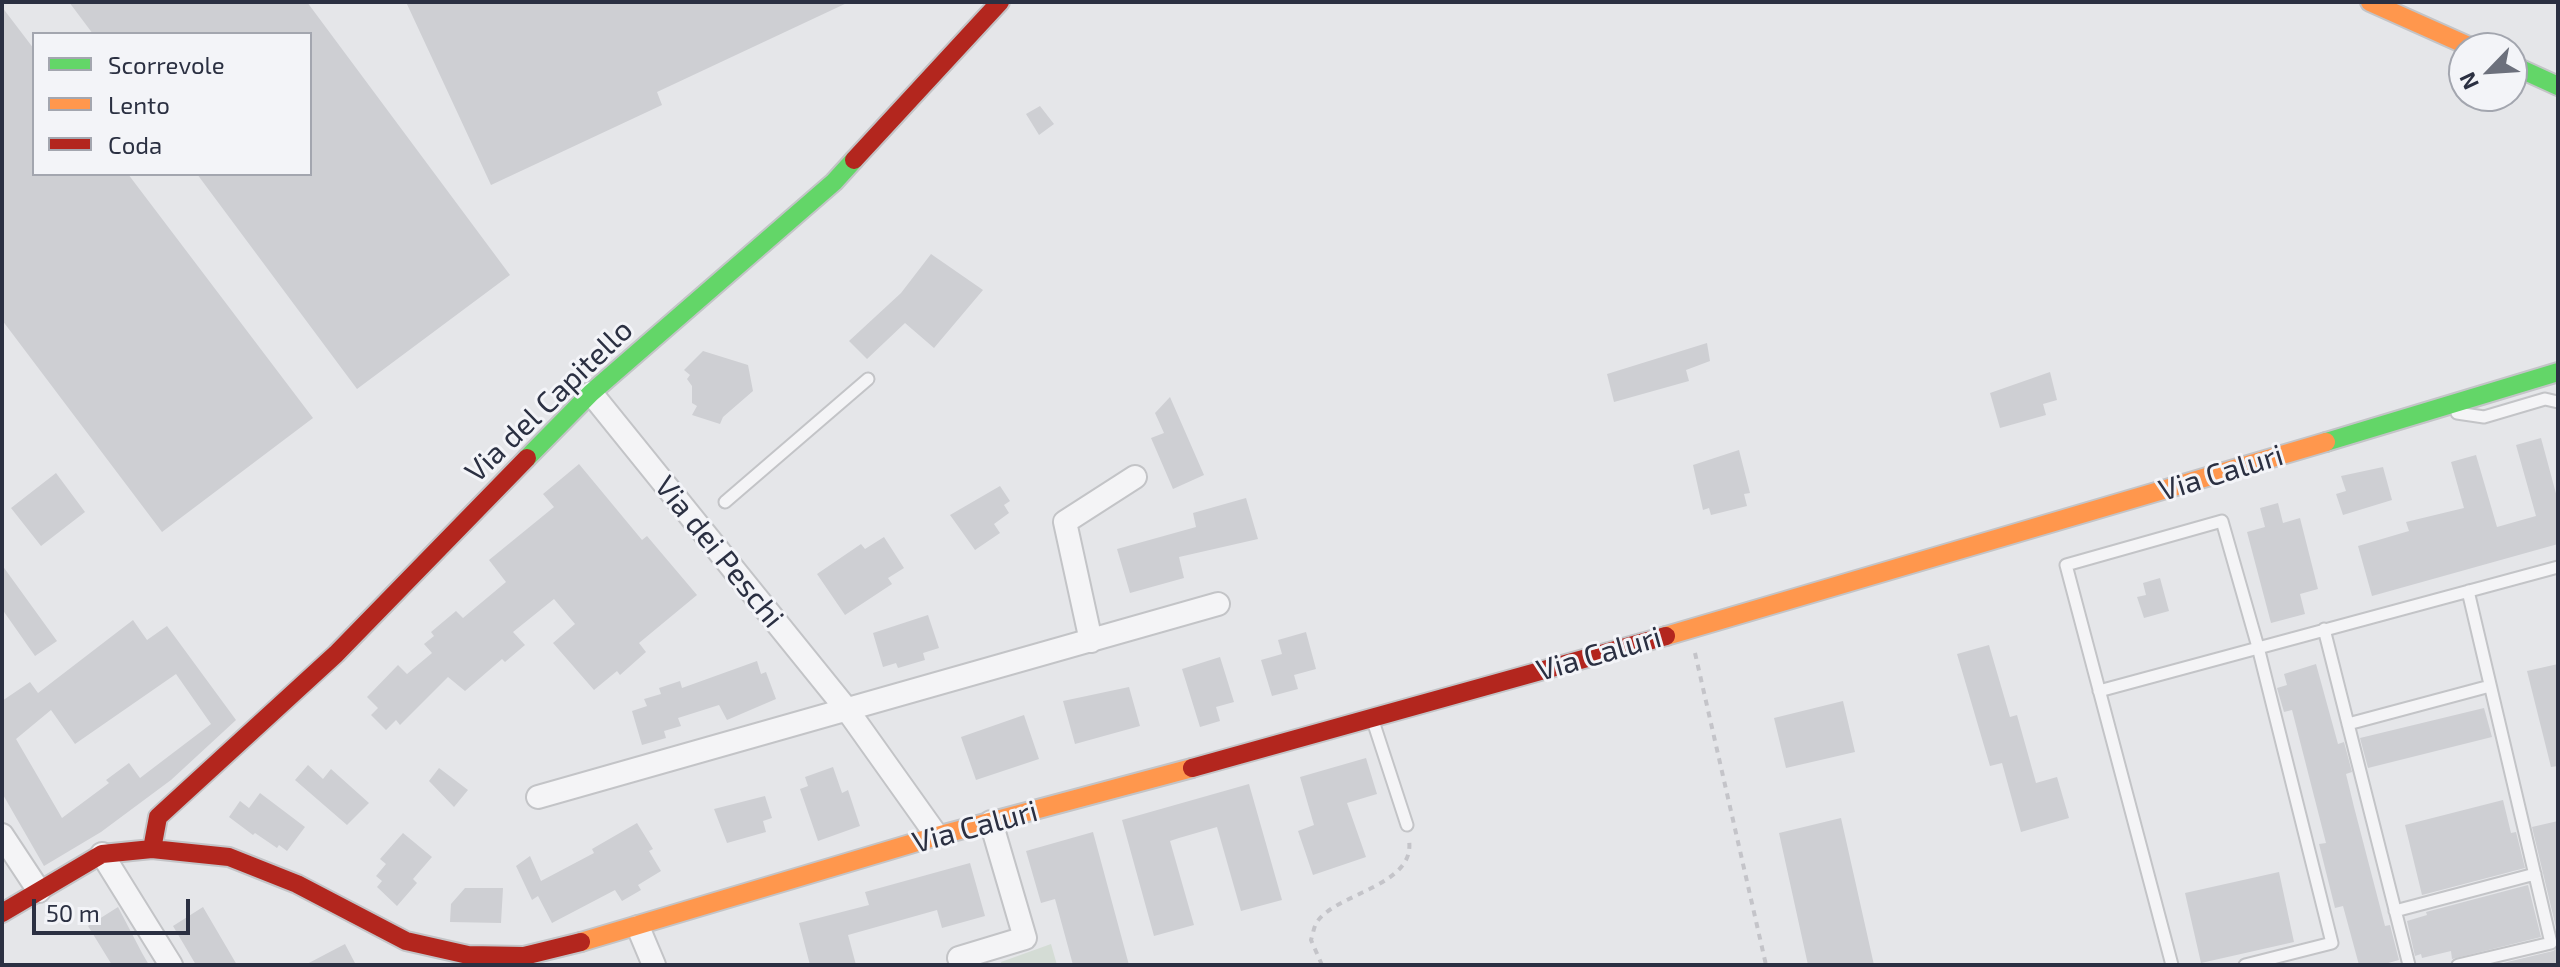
<!DOCTYPE html>
<style>
body{margin:0}
#map{position:relative;width:2560px;height:967px;overflow:hidden;background:#e5e6e9;font-family:"Exo 2",sans-serif}
canvas{display:block}
.frame{position:absolute;inset:0;border:4px solid #2b3042;pointer-events:none}
.legend{position:absolute;left:32px;top:32px;width:280px;height:144px;box-sizing:border-box;background:#f3f4f8;border:2px solid #a3a6af;margin:0;padding:10px 14px;list-style:none;font-size:24px;color:#2b3042}
.legend li{display:flex;align-items:center;gap:16px;height:40px}
.legend b{width:40px;border:2px solid #a3a6af}
.north{position:absolute;left:2448px;top:32px;width:80px;height:80px;box-sizing:border-box;background:#f3f4f8;border:2px solid #a3a6af;border-radius:50%;rotate:245deg;font-size:22px;font-weight:700;line-height:32px;text-align:center;color:#2b3042}
.north::after{content:'';display:block;margin:auto;width:28px;height:36px;background:#6c707c;clip-path:polygon(50% 0,100% 100%,50% 72%,0 100%)}
.scale{position:absolute;left:32px;top:899px;width:158px;height:36px;box-sizing:border-box;border:4px solid #2b3042;border-top:0;padding-left:10px;font-size:24px;line-height:28px;white-space:nowrap;color:#2b3042;-webkit-text-stroke:6px #f3f4f8;paint-order:stroke}
</style>
<div id="map">
<canvas width="2560" height="967"></canvas>
<div class="frame"></div>
<ul class="legend">
<li><b style="height:10px;background:#63d668"></b>Scorrevole</li>
<li><b style="height:10px;background:#ff974d"></b>Lento</li>
<li><b style="height:10px;background:#b3261e"></b>Coda</li>
</ul>
<div class="north">N</div>
<div class="scale">50 m</div>
</div>
<script>
const ctx = document.querySelector('canvas').getContext('2d');
ctx.lineJoin = 'round';
function fill(path, color) {
  ctx.fillStyle = color;
  ctx.fill(path, 'evenodd');
}
function stroke(path, color, width, dash) {
  ctx.strokeStyle = color;
  ctx.lineWidth = width;
  ctx.lineCap = dash ? 'butt' : 'round';
  ctx.setLineDash(dash || []);
  ctx.stroke(path);
}
function write(font, color, halo, rows, align = 'center') {
  ctx.font = font + ' "Exo 2",sans-serif';
  ctx.lineWidth = 6;
  ctx.setLineDash([]);
  ctx.textBaseline = 'middle';
  ctx.strokeStyle = halo;
  ctx.fillStyle = color;
  for (const [text, x, y, turn = 0] of rows) {
    ctx.save();
    ctx.translate(x, y);
    ctx.rotate((+turn || 0) * Math.PI / 180);
    ctx.textAlign = isNaN(turn) ? turn : align;
    if (halo) ctx.strokeText(text, 0, 0);
    ctx.fillText(text, 0, 0);
    ctx.restore();
  }
}
fill(new Path2D(`
 M1051 944 1057 965H1002L1001 962Z`), '#d4dcd5');
fill(new Path2D(`
 M69 2H307L510 275 357 389 197 174H310V34H93Z
 M406 2H849L657 92 662 105 491 185Z
 M2 7 34 49V174H128L313 418 162 532 2 320Z
 M1040 106 1054 124 1039 135 1026 114Z
 M931 254 983 290 934 348 905 323 867 359 849 341 901 293Z
 M1707 343 1710 361 1686 370 1689 381 1614 402 1607 374Z
 M703 351 748 365 753 391 723 417 720 424 692 415 697 406 692 403V386L687 379 690 375 684 370Z
 M2050 372 2057 400 2043 404 2046 415 2000 428 1990 393Z
 M1170 397 1204 475 1173 489 1151 438 1164 433 1155 413Z
 M2541 438 2558 501V544L2372 596 2358 546 2409 531 2406 522 2464 508 2451 462 2476 455 2497 527 2536 516 2516 445Z
 M1739 450 1750 493 1744 494 1747 506 1711 515 1709 508 1703 510 1693 465Z
 M579 464 642 540 647 536 697 595 639 643 646 652 620 675 617 671 594 690 553 643 575 624 554 599 513 632 525 645 505 662 502 659 465 691 448 677 400 725 396 720 386 730 371 715 378 708 367 697 398 665 407 674 432 653 424 644 434 636 431 632 456 611 463 618 506 582 489 560 554 507 543 494Z
 M2383 467 2392 500 2343 515 2336 494 2346 491 2341 476Z
 M56 473 85 512 41 546 11 508Z
 M1000 486 1010 501 1004 505 1009 513 994 524 1000 533 975 550 950 515Z
 M1246 498 1258 539 1179 557 1184 578 1130 593 1117 549 1196 527 1193 513Z
 M2278 503 2283 523 2300 518 2318 589 2300 594 2305 614 2271 623 2247 532 2265 527 2260 508Z
 M884 537 904 568 888 578 892 584 845 615 817 574 861 544 865 549Z
 M2 565 57 641 35 656 2 609Z
 M2160 578 2169 611 2144 618 2137 597 2146 595 2143 583Z
 M928 615 939 648 923 653 925 660 898 668 896 663 883 667 873 633Z
 M133 620 147 640 167 626 236 720 171 780 101 832 44 866 2 793V701L30 682 38 693ZM176 674 211 724 140 778 129 763 106 780 109 783 62 818 16 739 51 710 75 744Z
 M1306 632 1316 669 1294 675 1298 689 1272 696 1261 660 1282 654 1278 640Z
 M1989 645 2010 717 2017 715 2036 783 2057 777 2069 818 2021 832 2002 763 1990 766 1957 654Z
 M1220 657 1234 702 1216 707 1220 721 1200 727 1182 669Z
 M757 661 761 674 766 672 776 699 727 720 719 705 678 718 681 726 664 731 666 738 642 745 632 711 647 706 644 699 661 694 659 688 680 681 682 688Z
 M2316 664 2338 744 2344 742 2352 772 2346 774 2354 807 2385 926 2390 925 2399 960 2381 965H2359L2343 906 2335 908 2319 844 2326 843 2292 710 2284 712 2277 688 2287 685 2284 674Z
 M2558 664V766L2551 767 2527 671Z
 M1129 687 1140 726 1075 744 1063 701Z
 M1843 701 1855 752 1786 768 1774 718Z
 M2484 708 2492 737 2368 768 2360 738Z
 M1024 715 1039 759 976 780 961 737Z
 M1366 758 1377 794 1347 803 1366 857 1313 875 1298 831 1314 825 1300 777Z
 M308 765 323 779 331 769 369 803 347 825 295 780Z
 M833 767 842 793 848 790 860 826 818 841 800 789 808 786 805 777Z
 M439 768 468 790 454 807 429 781Z
 M1249 784 1282 900 1241 911 1217 827 1179 838 1170 841 1194 925 1154 936 1122 820Z
 M260 793 305 827 287 851 279 845 277 848 255 833 253 835 229 817 240 801 249 808Z
 M765 796 772 818 763 821 766 832 727 843 714 809Z
 M2503 800 2511 833 2516 832 2525 868 2422 895 2405 825Z
 M1841 818 1874 965H1808L1779 833Z
 M2558 821V936L2532 827Z
 M637 823 653 849 649 851 661 871 638 885 641 890 622 901 615 890 552 923 538 896 532 900 516 866 530 856 541 881 594 853 592 849Z
 M1093 832 1129 965H1073L1055 899 1041 903 1026 851Z
 M403 833 432 857 413 879 417 883 397 906 377 887 382 881 376 876 386 864 380 859Z
 M970 863 985 916 942 928 937 910 848 935 856 965H810L799 923 869 905 865 892Z
 M2279 872 2294 942 2201 963 2185 893Z
 M2528 885 2541 937 2452 959 2451 951 2422 958 2421 954 2415 956 2407 921 2427 915 2426 912Z
 M465 888H503L501 923 450 922 451 904Z
 M118 907 142 953 149 965H112L88 926Z
 M203 907 237 965H196L173 926Z
 M345 944 356 965H305Z
 M2558 947V965H2495L2553 951Z`), '#cecfd3');
const lane = new Path2D(`
 M2457 413 2484 417 2545 399 2558 402
 M725 502 868 379
 M2324 629 2409 965
 M2099 691 2558 567
 M1373 721 1407 825
 M2348 724 2490 686
 M2395 911 2535 874
 M2172 965 2066 565 2222 521 2258 647 2332 943 2245 965
 M2458 965 2551 943 2468 591`);
const street = new Path2D(`
 M591 393 848 711 937 836
 M1091 641 1065 522 1135 477
 M538 797 1218 604
 M2 835 39 891
 M102 854 171 965
 M638 927 654 965
 M959 958 1025 938 991 822`);
const fast = new Path2D(`
 M2512 65 2558 86
 M2326 442 2558 372
 M527 458 591 393 834 182 854 160`);
const slow = new Path2D(`
 M2370 2 2473 48
 M1666 636 2326 442
 M581 942 937 836 1192 768`);
const jam = new Path2D(`
 M854 160 1000 2
 M1192 768 1666 636
 M152 849 158 817 336 654 527 458
 M2 913 102 854 152 849 229 857 297 884 406 941 468 955 524 956 581 942`);
stroke(lane, '#c3c4c7', 15);
stroke(street, '#c3c4c7', 26);
stroke(fast, '#c3c4c7', 22);
stroke(slow, '#c3c4c7', 22);
stroke(jam, '#c3c4c7', 22);
stroke(new Path2D(`
 M1695 653 1766 965
 M1322 965 1311 940C1313 934 1314 926 1317 922 1336 893 1416 886 1409 840`), '#c4c4c9', 4, [6, 6]);
stroke(lane, '#f4f4f6', 11);
stroke(street, '#f4f4f6', 22);
stroke(fast, '#63d668', 18);
stroke(slow, '#ff974d', 18);
stroke(jam, '#b3261e', 18);
write('30px', '#2b3042', '#f3f4f8', [
 ["Via del Capitello",549,401,-44],
 ["Via Caluri",2221,473,-17],
 ["Via dei Peschi",719,552,51],
 ["Via Caluri",1599,654,-16],
 ["Via Caluri",975,827,-15]
]);
</script>
